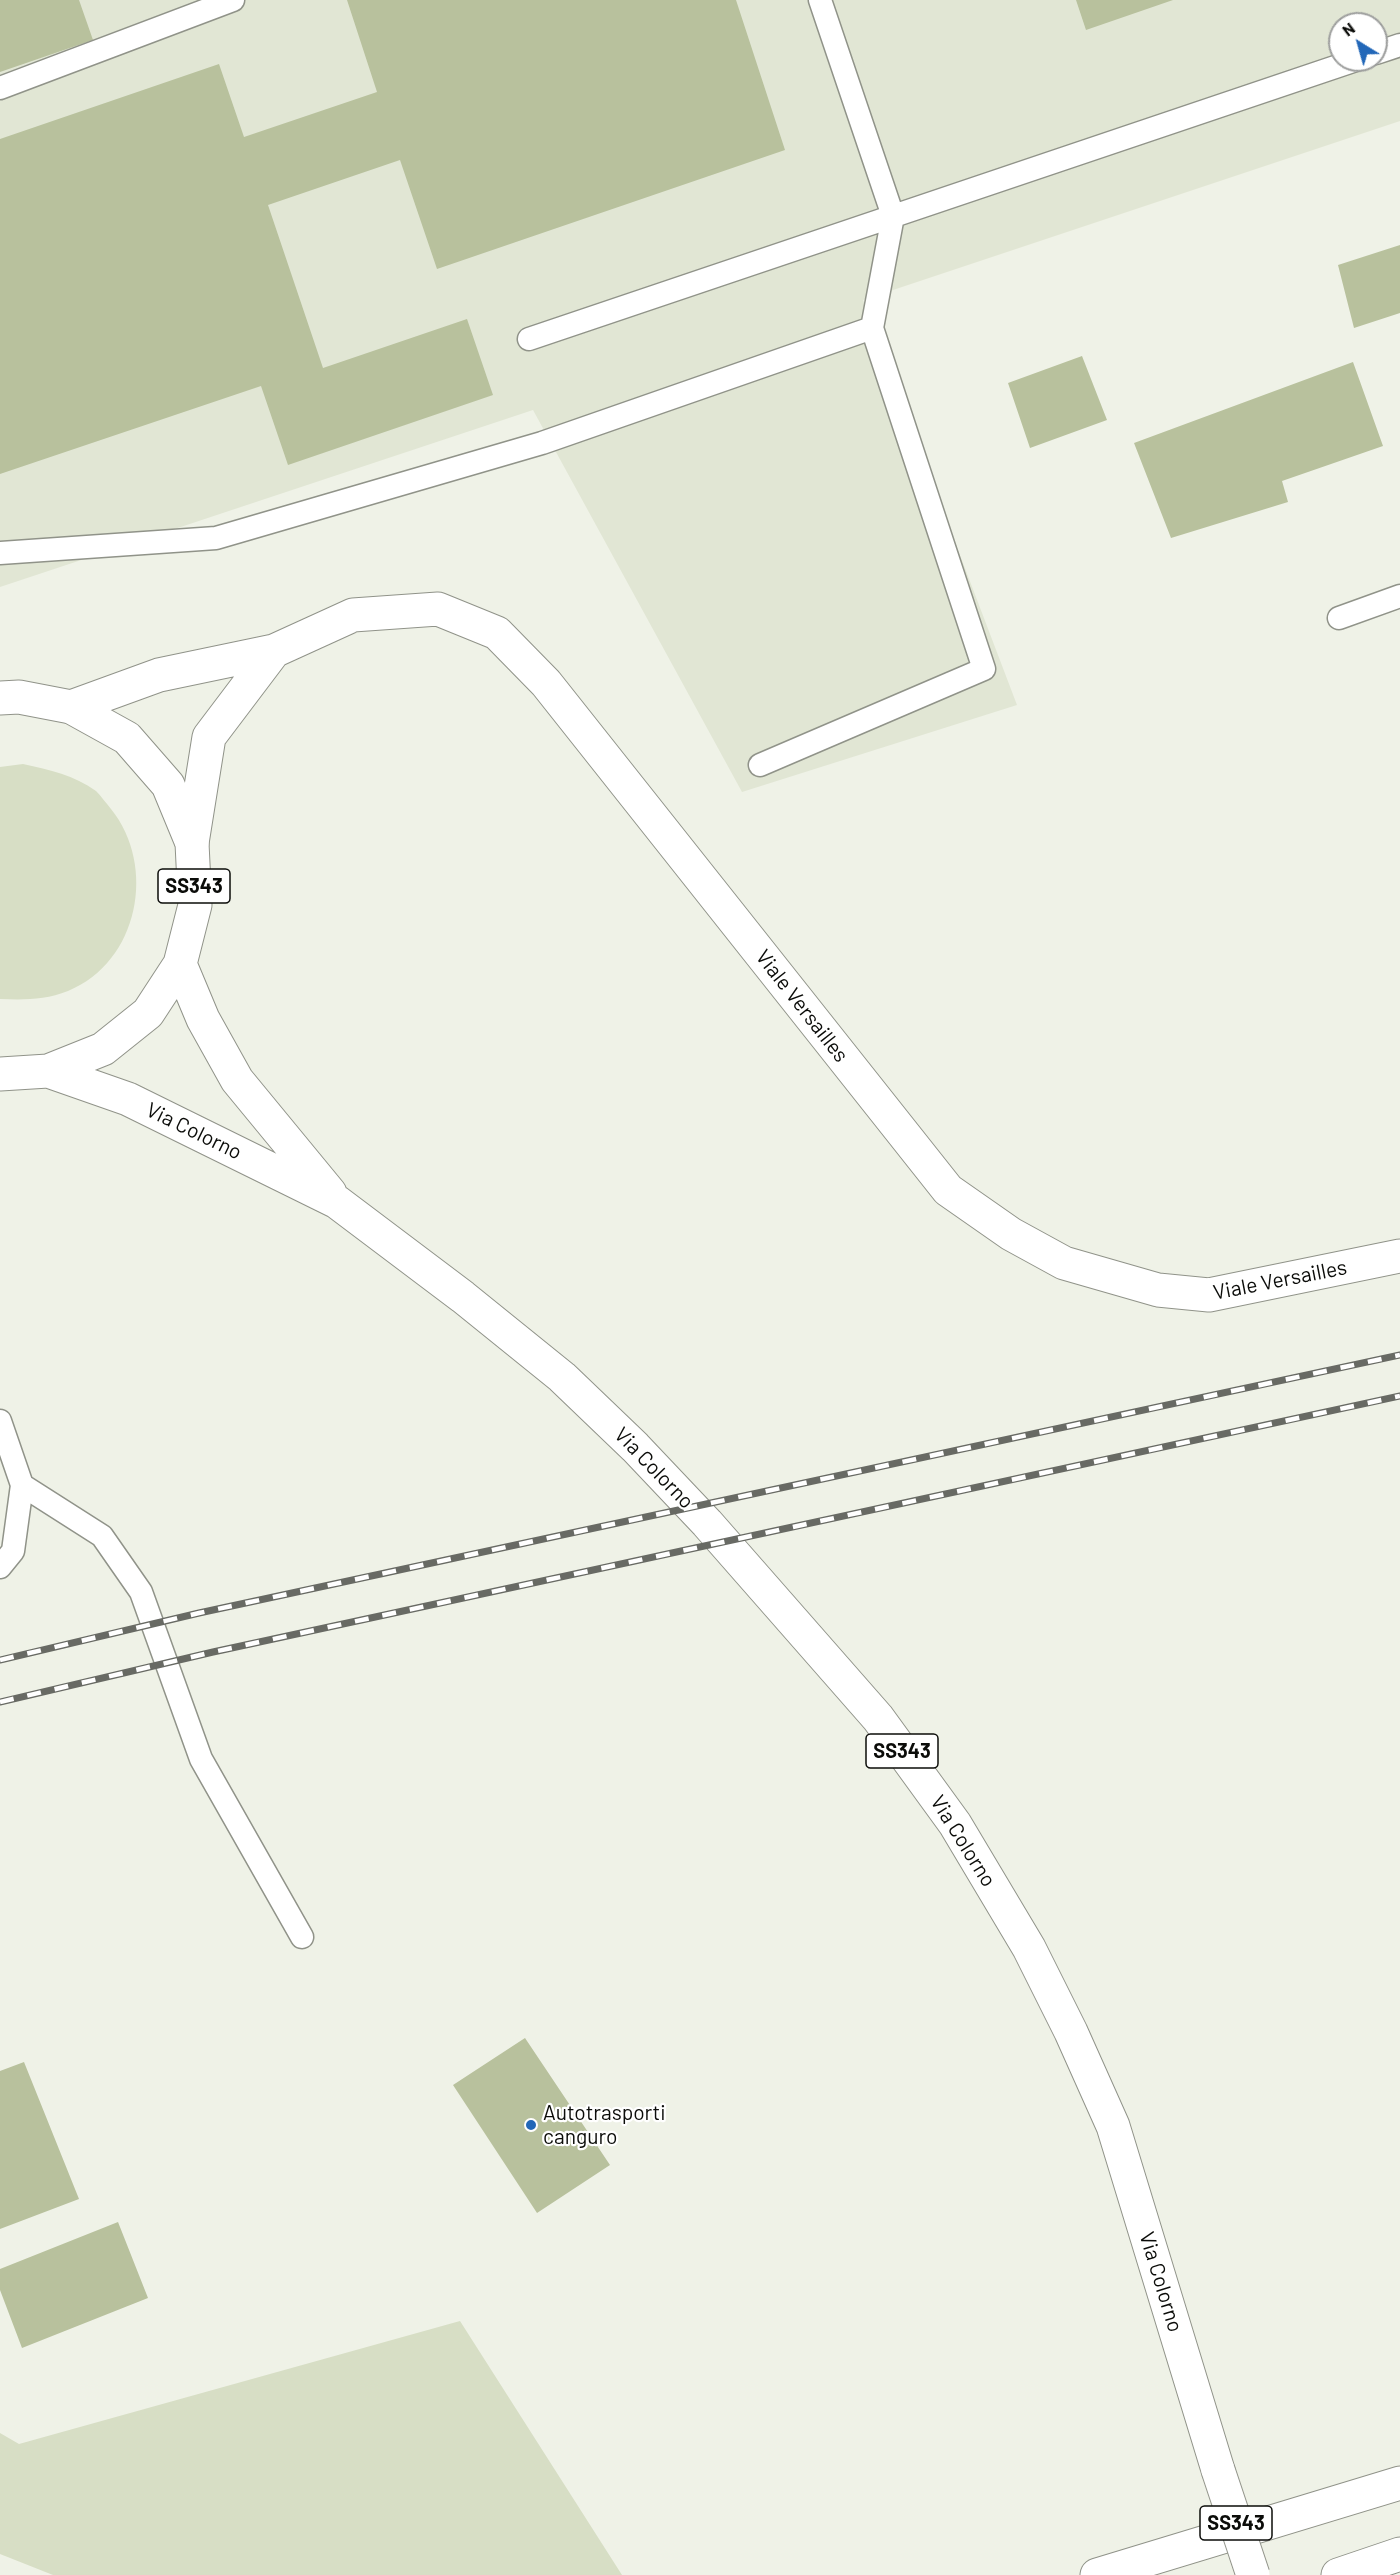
<!DOCTYPE html>
<style>
body{margin:0}
#map{position:relative;width:1400px;height:2575px;overflow:hidden;background:#eff2e7;font-family:Barlow,sans-serif}
canvas{display:block}
.north{position:absolute;left:1328px;top:12px;width:60px;height:60px;box-sizing:border-box;background:#fff;border:2px solid #9d9e9d;border-radius:50%;rotate:323deg;font-size:16px;font-weight:700;line-height:24px;text-align:center;color:#0b0c09}
.north::after{content:'';display:block;margin:auto;width:21px;height:27px;background:#2267b8;clip-path:polygon(50% 0,100% 100%,50% 72%,0 100%)}
</style>
<div id="map">
<canvas width="1400" height="2575"></canvas>
<div class="north">N</div>
</div>
<script>
const ctx = document.querySelector('canvas').getContext('2d');
ctx.lineJoin = 'round';
function fill(path, color) {
  ctx.fillStyle = color;
  ctx.fill(path, 'evenodd');
}
function stroke(path, color, width, dash) {
  ctx.strokeStyle = color;
  ctx.lineWidth = width;
  ctx.lineCap = dash ? 'butt' : 'round';
  ctx.setLineDash(dash || []);
  ctx.stroke(path);
}
function write(font, color, halo, rows, align = 'center') {
  ctx.font = font + ' Barlow,sans-serif';
  ctx.lineWidth = 4.5;
  ctx.setLineDash([]);
  ctx.textBaseline = 'middle';
  ctx.strokeStyle = halo;
  ctx.fillStyle = color;
  for (const [text, x, y, turn = 0] of rows) {
    ctx.save();
    ctx.translate(x, y);
    ctx.rotate((+turn || 0) * Math.PI / 180);
    ctx.textAlign = isNaN(turn) ? turn : align;
    if (halo) ctx.strokeText(text, 0, 0);
    ctx.fillText(text, 0, 0);
    ctx.restore();
  }
}
fill(new Path2D(`
 M0 0H1400V121L863 300 1017 705 742 792 533 410 0 587ZM1340 24H1376V60H1340Z`), '#e1e6d4');
fill(new Path2D(`
 M23 764C50 770 74 775 96 791 101 796 106 803 111 809 157 866 139 962 68 991 45 1000 24 1000 0 999V767Z
 M460 2321 622 2575H53L0 2554V2433L19 2444Z`), '#d7dec5');
fill(new Path2D(`
 M0 0H79L93 40 0 72Z
 M347 0H736L785 150 437 269 400 160 268 205 323 368 467 319 493 395 288 465 261 386 0 474V139L219 64 244 137 377 92Z
 M1076 0H1173L1086 30Z
 M1400 245V313L1354 328 1338 265Z
 M1082 356 1107 420 1030 448 1008 383Z
 M1353 362 1383 446 1282 481 1288 502 1171 538 1134 443Z
 M525 2038 610 2165 537 2213 453 2085Z
 M24 2062 79 2199 0 2229V2071Z
 M118 2222 148 2298 22 2348 0 2290V2269Z`), '#b8c19d');
const service = new Path2D(`
 M1376 53 1400 45
 M0 88 233 0
 M529 339 1356 60
 M0 553 216 538 542 443 872 328 893 216 820 0
 M1339 618 1400 596
 M760 765 984 669 872 328
 M0 1421 22 1485 13 1551 0 1567
 M22 1485 102 1536 141 1592 201 1759 302 1937`);
const tertiary = new Path2D(`
 M274 651 353 615 438 609 497 633 546 683 948 1190 1011 1234 1064 1263 1158 1290 1209 1295 1400 1256
 M71 707 159 675 274 651 209 737 192 843`);
const primary = new Path2D(`
 M0 698 19 697 71 707 127 738 168 785 192 843 195 905 180 964 148 1013 103 1049 48 1071 0 1074
 M180 964 203 1019 237 1080 330 1193
 M48 1071 128 1099 337 1202 463 1297 562 1377 635 1447 707 1523 878 1718 955 1824 1029 1948 1071 2032 1113 2126 1218 2470`);
const motorway = new Path2D(`
 M1097 2575 1400 2483
 M1338 2575 1400 2554`);
stroke(service, '#909389', 25);
stroke(tertiary, '#909389', 35);
stroke(primary, '#909389', 35);
stroke(motorway, '#909389', 35);
stroke(service, '#fff', 22);
stroke(tertiary, '#fff', 33);
stroke(primary, '#fff', 33);
stroke(motorway, '#fff', 33);
const rail = new Path2D(`
 M0 1660 199 1613 1400 1355
 M0 1702 213 1652 1400 1396`);
stroke(rail, '#686a64', 7);
stroke(rail, '#fff', 4.5, [14]);
const primaryBridge = new Path2D(`
 M1218 2470 1253 2575`);
stroke(primaryBridge, '#909389', 35, []);
stroke(primaryBridge, '#fff', 33);
for (const [x, y, r, color] of [
 [531,2125,6,"#2267b8"]
]) {
  const dot = new Path2D();
  dot.arc(x, y, r, 0, 2 * Math.PI);
  ctx.fillStyle = color;
  ctx.fill(dot);
  stroke(dot, '#fff', 2);
}
for (const [x, y, w] of [
 [194,886,72],
 [902,1751,72],
 [1236,2523,72]
]) {
  const box = new Path2D();
  box.roundRect(x - w / 2, y - 17, w, 34, 4.5);
  ctx.fillStyle = '#fff';
  ctx.fill(box);
  stroke(box, '#0b0c09', 1.5);
}
write('bold 20px', '#0b0c09', null, [
 ["SS343",194,886],
 ["SS343",902,1751],
 ["SS343",1236,2523]
]);
write('21px', '#0b0c09', '#fff', [
 ["Viale Versailles",802,1006,52],
 ["Via Colorno",194,1131,26],
 ["Viale Versailles",1280,1280,-11],
 ["Via Colorno",654,1468,46],
 ["Via Colorno",963,1841,58],
 ["Via Colorno",1161,2282,73]
]);
write('21px', '#0b0c09', '#fff', [
 ["Autotrasporti",543,2113],
 ["canguro",543,2137]
], 'left');
</script>
